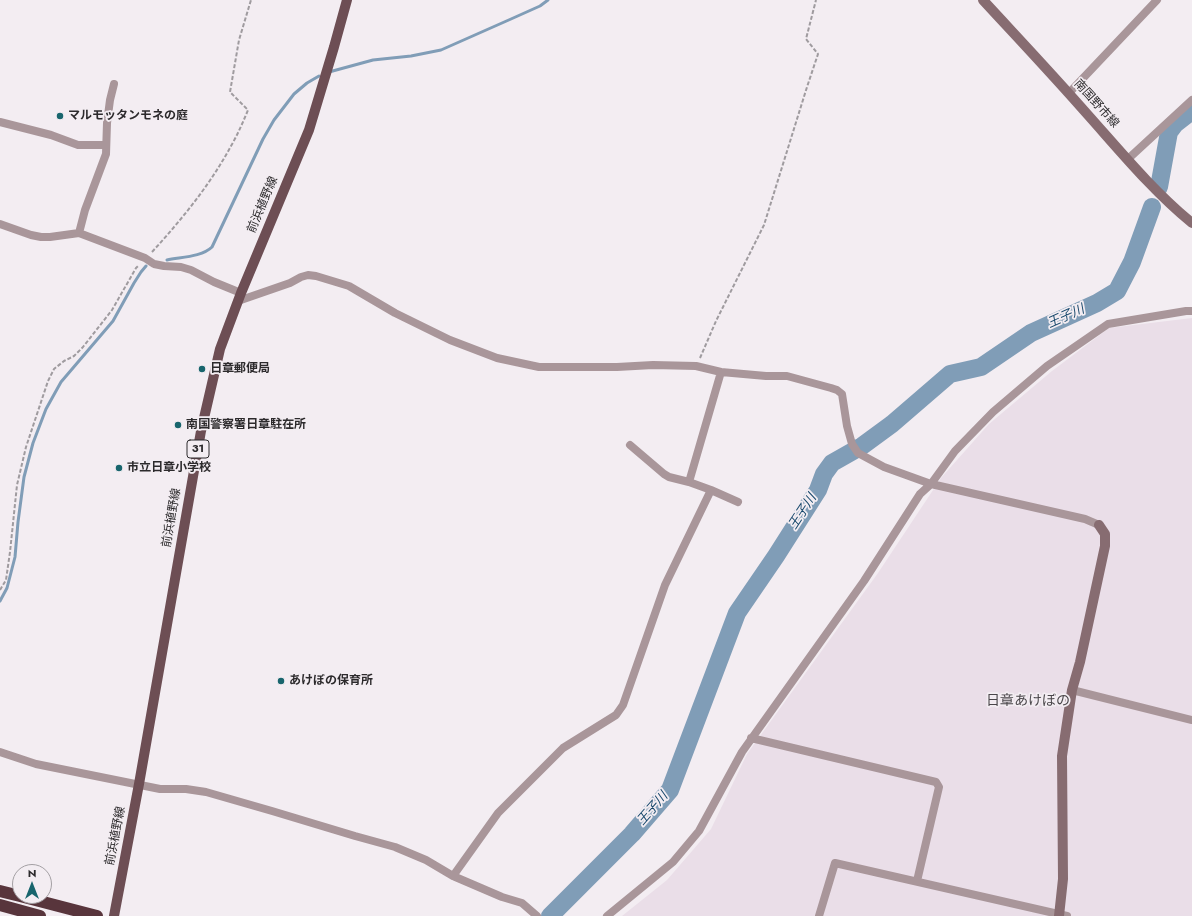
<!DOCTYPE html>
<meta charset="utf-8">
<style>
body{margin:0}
#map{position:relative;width:1192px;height:916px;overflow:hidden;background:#f3edf2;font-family:Jost,sans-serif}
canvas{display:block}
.north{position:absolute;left:12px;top:864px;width:40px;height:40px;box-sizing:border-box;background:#f3edf2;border:1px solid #a39fa3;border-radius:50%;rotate:0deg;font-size:11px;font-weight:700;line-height:16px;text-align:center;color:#2c2a2c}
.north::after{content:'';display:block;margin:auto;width:14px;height:18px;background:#18656d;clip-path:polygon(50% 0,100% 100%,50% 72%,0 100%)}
</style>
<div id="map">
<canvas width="1192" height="916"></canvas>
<div class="north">N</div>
</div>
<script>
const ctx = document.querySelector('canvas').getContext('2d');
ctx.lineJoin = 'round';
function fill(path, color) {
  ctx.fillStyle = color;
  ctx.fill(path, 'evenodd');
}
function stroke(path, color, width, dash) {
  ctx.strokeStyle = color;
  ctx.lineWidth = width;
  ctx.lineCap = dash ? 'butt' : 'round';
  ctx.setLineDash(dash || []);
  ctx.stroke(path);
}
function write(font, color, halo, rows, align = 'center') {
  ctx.font = font + ' Jost,"Noto Sans JP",sans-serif';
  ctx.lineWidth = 3.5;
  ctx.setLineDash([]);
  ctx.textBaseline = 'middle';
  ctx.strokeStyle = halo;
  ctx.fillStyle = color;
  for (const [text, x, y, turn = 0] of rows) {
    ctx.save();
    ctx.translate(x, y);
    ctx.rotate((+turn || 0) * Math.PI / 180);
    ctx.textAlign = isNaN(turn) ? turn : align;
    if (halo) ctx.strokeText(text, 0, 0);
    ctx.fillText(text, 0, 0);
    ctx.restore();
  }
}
fill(new Path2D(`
 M1192 318V916H622L667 880 711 829 747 754 878 573 941 478 989 424 1052 371 1109 328Z`), '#eadee8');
stroke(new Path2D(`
 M329 72 373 60 411 56 441 50 511 19 540 6 548 0
 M167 260C180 257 202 257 212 247L263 139 274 120 294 94 307 83 319 76
 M0 601 7 588 15 557 18 522 24 477 33 443 46 409 61 382 113 321 134 283 141 272 146 266`), '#809db7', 3);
stroke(new Path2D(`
 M1159 187 1169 132 1175 124 1192 111
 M550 916 632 834 670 790 737 613 776 556 818 490 824 474 832 463 862 446 892 424 950 374 981 367 1031 333 1097 303 1117 291 1132 262 1152 207`), '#809db7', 18);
stroke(new Path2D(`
 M152 252C182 219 210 185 231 146 238 134 243 122 248 110L230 92 239 40 251 0
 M700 358 716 321 764 225 807 87 818 54 806 39 816 0
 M0 590 6 580 10 552 17 485 26 447 48 381 54 369 64 361 74 356 83 347 112 310 136 268 139 265`), '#9f9b9f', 2, [4, 2]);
stroke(new Path2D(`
 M1069 93 1157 0
 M0 122 51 135 78 145H106
 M1128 159 1192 100
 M0 224 31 235 41 237H50L79 233 145 258 154 264 164 266 181 267 191 270 214 282 241 293
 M79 233 85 210 106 154 107 123 110 100 114 84
 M238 301 290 283 301 277 308 275 316 276 349 286 395 313 450 340 497 358 539 367H617L653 365 696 366 721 372 766 376H787L831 388 837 390 842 394 847 426 852 444 858 453 884 467 931 484 1085 519 1099 525
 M630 445 664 474 669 477 689 482 711 490 738 502
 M689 482 721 372
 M1072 690 1192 720
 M751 738 936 782 939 787 917 881
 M0 752 36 764 160 789H186L206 792 272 811 355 836 395 847 426 860 453 876 502 897 522 903 537 916
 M453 876 498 813 563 748 616 715 623 705 665 585 711 490
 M607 916 673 862 699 831 742 752 864 581 920 494 931 484 955 451 993 412 1047 366 1108 324 1186 311H1192
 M819 916 835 863 1067 916`), '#a9969a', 8);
stroke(new Path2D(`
 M983 0C1018 38 1054 76 1088 115 1121 152 1153 191 1192 223
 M1059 916 1063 879 1062 756 1072 690 1080 662 1105 546V534L1099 525`), '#876c71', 10);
stroke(new Path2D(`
 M114 916 139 784 201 431 220 349 241 293 309 130 334 47 347 0`), '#6d4e54', 10);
stroke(new Path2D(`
 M0 891 20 896
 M20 896 97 916
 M0 905 40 916`), '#58353c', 12);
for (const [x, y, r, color] of [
 [60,116,4,"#18656d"],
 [202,369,4,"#18656d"],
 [178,425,4,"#18656d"],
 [119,468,4,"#18656d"],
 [281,681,4,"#18656d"]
]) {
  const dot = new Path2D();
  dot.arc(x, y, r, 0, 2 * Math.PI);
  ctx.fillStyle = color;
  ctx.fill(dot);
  stroke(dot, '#f3edf2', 1.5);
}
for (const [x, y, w] of [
 [198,449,22]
]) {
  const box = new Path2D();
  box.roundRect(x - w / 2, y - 9, w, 18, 3);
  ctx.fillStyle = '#f3edf2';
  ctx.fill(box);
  stroke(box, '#2c2a2c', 1);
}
write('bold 11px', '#2c2a2c', null, [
 ["31",198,449]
]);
write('12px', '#2c2a2c', '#f3edf2', [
 ["南国野市線",1096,104,48],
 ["前浜植野線",263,205,-67],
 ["前浜植野線",172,518,-80],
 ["前浜植野線",116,836,-79]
]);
write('bold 12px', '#2c2a2c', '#f3edf2', [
 ["マルモッタンモネの庭",68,116],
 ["日章郵便局",210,369],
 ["南国警察署日章駐在所",186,425],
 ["市立日章小学校",127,468],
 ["あけぼの保育所",289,681]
], 'left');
write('italic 13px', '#16476b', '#f3edf2', [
 ["王子川",1066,317,-24],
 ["王子川",803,512,-57],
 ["王子川",653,809,-49]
]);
write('14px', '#4a464a', '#f3edf2', [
 ["日章あけぼの",1028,702]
]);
</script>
